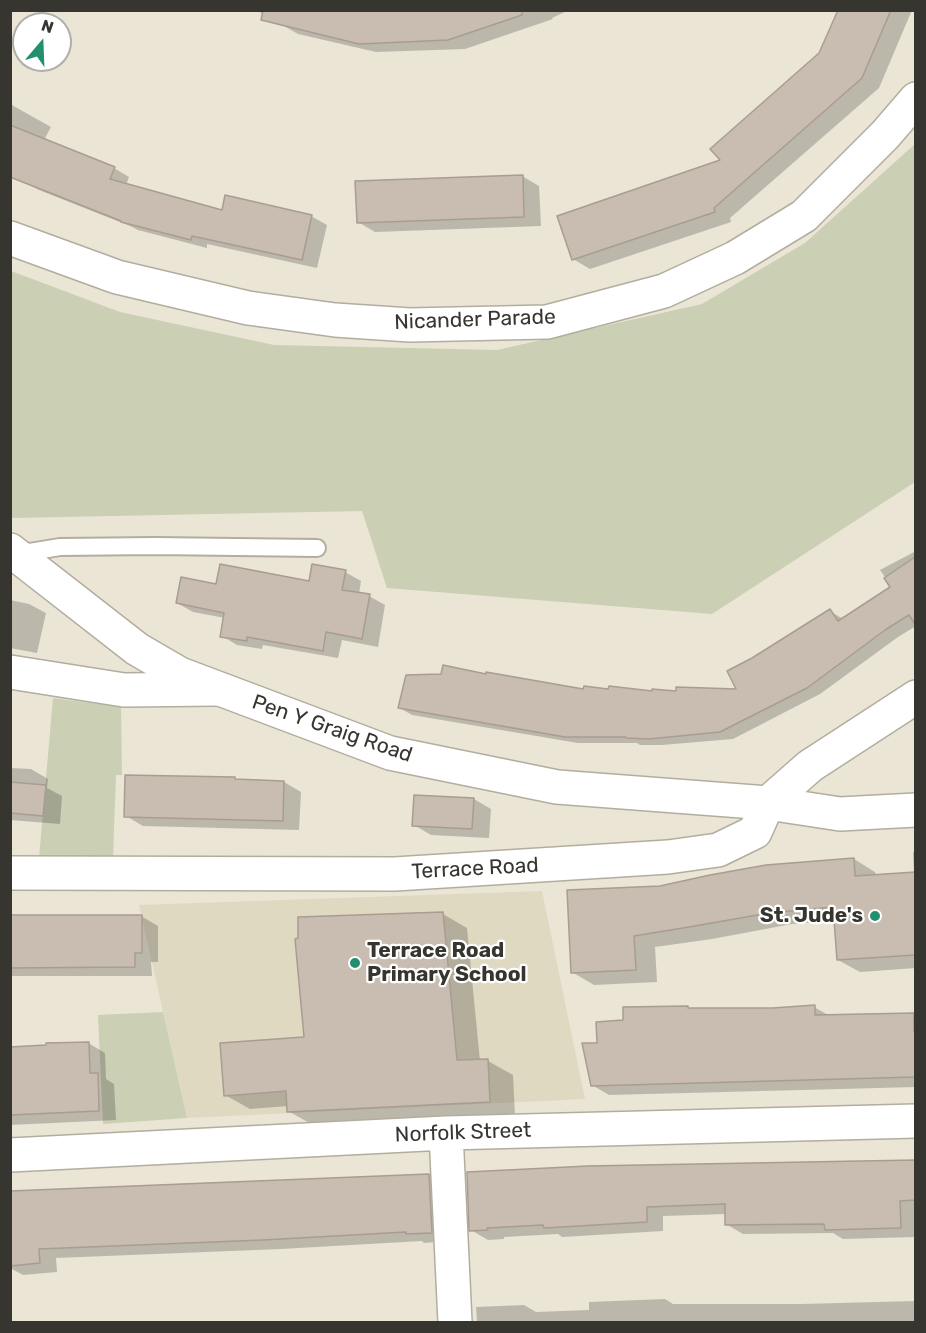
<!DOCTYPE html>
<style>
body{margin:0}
#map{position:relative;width:926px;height:1333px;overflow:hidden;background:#eae5d5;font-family:Rubik,sans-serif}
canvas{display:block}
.frame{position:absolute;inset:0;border:12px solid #37352f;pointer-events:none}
.north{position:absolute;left:12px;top:12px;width:60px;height:60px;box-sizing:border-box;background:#fff;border:2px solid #afaeac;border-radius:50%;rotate:19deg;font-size:16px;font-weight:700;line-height:24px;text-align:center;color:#37352f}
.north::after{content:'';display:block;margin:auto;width:21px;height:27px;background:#238f6f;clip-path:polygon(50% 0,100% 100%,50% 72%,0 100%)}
</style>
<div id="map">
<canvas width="926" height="1333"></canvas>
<div class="frame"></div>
<div class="north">N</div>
</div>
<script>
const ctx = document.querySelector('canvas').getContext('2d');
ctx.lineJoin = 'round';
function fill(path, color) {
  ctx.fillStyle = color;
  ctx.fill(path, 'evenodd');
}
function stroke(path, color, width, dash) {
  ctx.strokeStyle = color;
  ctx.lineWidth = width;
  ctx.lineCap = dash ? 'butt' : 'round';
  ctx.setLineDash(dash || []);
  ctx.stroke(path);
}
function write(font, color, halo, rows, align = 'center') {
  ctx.font = font + ' Rubik,sans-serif';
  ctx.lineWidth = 4.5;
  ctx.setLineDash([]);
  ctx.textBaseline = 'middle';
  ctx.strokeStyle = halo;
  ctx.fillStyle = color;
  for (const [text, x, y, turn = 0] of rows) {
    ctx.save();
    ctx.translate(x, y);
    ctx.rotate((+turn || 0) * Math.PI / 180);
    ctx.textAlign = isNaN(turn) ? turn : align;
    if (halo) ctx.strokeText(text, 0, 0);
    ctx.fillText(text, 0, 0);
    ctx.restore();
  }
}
fill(new Path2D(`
 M542 891 585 1099 187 1118 139 905Z`), '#e0d9c2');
fill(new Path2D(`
 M915 144V482L712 614 387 588 362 511 11 518V271L120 312 274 345 497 350 702 304 805 243Z
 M53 698 121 707 122 775H116L113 858H39Z
 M163 1012 187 1118 103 1124 98 1015Z`), '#cbcfb4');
fill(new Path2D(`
 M256 10H569L552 18 553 19 465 49 376 52 298 34Z
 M839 10H912L879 88 730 218 731 222 590 269 573 259 723 161 821 54Z
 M10 104 51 127 44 140 114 168 129 177 126 185 223 212 311 216 327 225 317 268 207 244V248L138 230 130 226 39 190 10 174Z
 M522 176 539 186 541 226 375 232 358 222Z
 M916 551V626L898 637 820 694 733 739 662 745H640L637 743H578L412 715 400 708 487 676 585 691 677 693 739 691 753 659 830 611 843 619 892 587 880 570Z
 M345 572 361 581 359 594 369 596 385 605 378 647 342 640 338 658 263 645 262 649 237 645 222 636 225 618 193 612 177 603 217 586 311 583Z
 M10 600 29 604 46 613 37 653 10 648Z
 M10 768 31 769 48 779 47 788 62 796 60 824 10 820Z
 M284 782 301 792 299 830 143 826 126 816Z
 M474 799 491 809 489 838 431 835 414 825Z
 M916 851V968L860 972 838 960 836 921 792 924 712 939 655 947 657 982 594 985 572 972 660 888 854 859 875 872 876 876 914 874 913 852Z
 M443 914 467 928 480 1061H488L513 1075 515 1116 313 1125 288 1111V1106L250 1109 225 1095 306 1038Z
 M141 916 158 926V962H151L152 976H10V917Z
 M814 1007 830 1016 916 1015V1087L609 1095 592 1085 599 1044 625 1022 691 1010 773 1009Z
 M88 1043 105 1053 106 1079 114 1084 116 1120 10 1125V1049Z
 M874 1162H916V1237L843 1239 833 1233 743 1234 726 1224V1214L663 1216V1231L562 1237 558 1234 504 1237V1239L488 1240 471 1230Z
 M429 1175 446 1185 448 1241 424 1243 422 1241 281 1249 56 1258 57 1272 23 1275 10 1268V1193Z
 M665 1299 673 1304H801L916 1301V1322H477L476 1307 524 1305 536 1312 589 1310V1302Z`), '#0003');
const building = new Path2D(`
 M263 10H522V15L448 40 359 44 261 20Z
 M838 10H891L862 78 714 208 715 212 572 260 557 216 720 160 710 149 819 53Z
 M10 125 115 167 110 179 222 210 225 195 312 215 302 260 192 236 191 240 121 222V221L10 177Z
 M523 175 524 217 357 223 355 181Z
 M915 557V624L909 615 885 630 807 688 720 732 649 739 626 738V737H565L398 708 406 675 441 674 443 665 486 674V672L583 689 584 686 608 689 609 686 652 691V689L676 691V687L736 689 727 671 752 658 830 609 838 621 890 587 884 578Z
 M220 564 309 581 312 564 346 570 342 590 370 594 362 639 326 632 323 651 247 637V641L220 637 224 613 176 603 181 577 216 584Z
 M125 775 235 777V779L284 781 283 821 124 817Z
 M10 782 46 785 43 816 10 813Z
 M414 795 474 798 472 829 412 826Z
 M854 858 855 876 915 872V955L837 960 833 907 769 913 689 927 634 936 636 970 571 973 567 890 660 886 710 875 766 865Z
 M443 912 457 1060 488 1059 490 1102 287 1112 286 1091 224 1096 220 1043 304 1037 295 939 298 938V917Z
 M10 915H142V953H135V967L10 968Z
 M815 1005V1015L914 1013V1031H915V1077L591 1086 582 1043H597L596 1022 623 1020V1007L688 1006V1008H773Z
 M89 1042 90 1073H98L99 1111 10 1115V1047L46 1045V1043Z
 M915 1160V1200L900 1201 901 1228 825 1230 824 1224 725 1225V1204L647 1207V1222L544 1228 543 1225 487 1228 488 1230 469 1231 467 1172 588 1166Z
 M429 1174 432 1233 406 1234V1232L263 1240 39 1249 40 1263 10 1266V1191Z`);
fill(building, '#c9bcb0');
stroke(building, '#a99c91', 1.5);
const lane = new Path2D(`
 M17 554 60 547 155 546 317 548`);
const street = new Path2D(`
 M10 238 117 277 248 308 335 320 410 325 547 322 664 291 735 258 804 216 885 135 916 99
 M10 672 124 690 217 689
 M10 873 395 874 668 857 718 850 755 832 768 803 810 766 916 697
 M446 1133 455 1322
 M10 1155 446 1133 916 1121`);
const secondary = new Path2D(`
 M10 550 137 649 180 674 390 753 557 787 768 803 840 814 916 810`);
stroke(lane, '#b2ad9e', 20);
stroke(street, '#b2ad9e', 36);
stroke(secondary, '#b2ad9e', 36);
stroke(lane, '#fff', 16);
stroke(street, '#fff', 33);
stroke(secondary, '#fff', 33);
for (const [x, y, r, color] of [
 [875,916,6,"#238f6f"],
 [355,963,6,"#238f6f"]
]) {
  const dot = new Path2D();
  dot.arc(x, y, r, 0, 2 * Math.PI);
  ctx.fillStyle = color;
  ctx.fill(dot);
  stroke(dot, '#fff', 2);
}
write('21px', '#37352f', '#fff', [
 ["Nicander Parade",475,320,-2],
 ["Pen Y Graig Road",332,729,19],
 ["Terrace Road",475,869,-3],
 ["Norfolk Street",463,1133,-2]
]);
write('bold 21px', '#37352f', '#fff', [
 ["St. Jude's",863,916],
 ["Terrace Road",367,951,"left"],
 ["Primary School",367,975,"left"]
], 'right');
</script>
